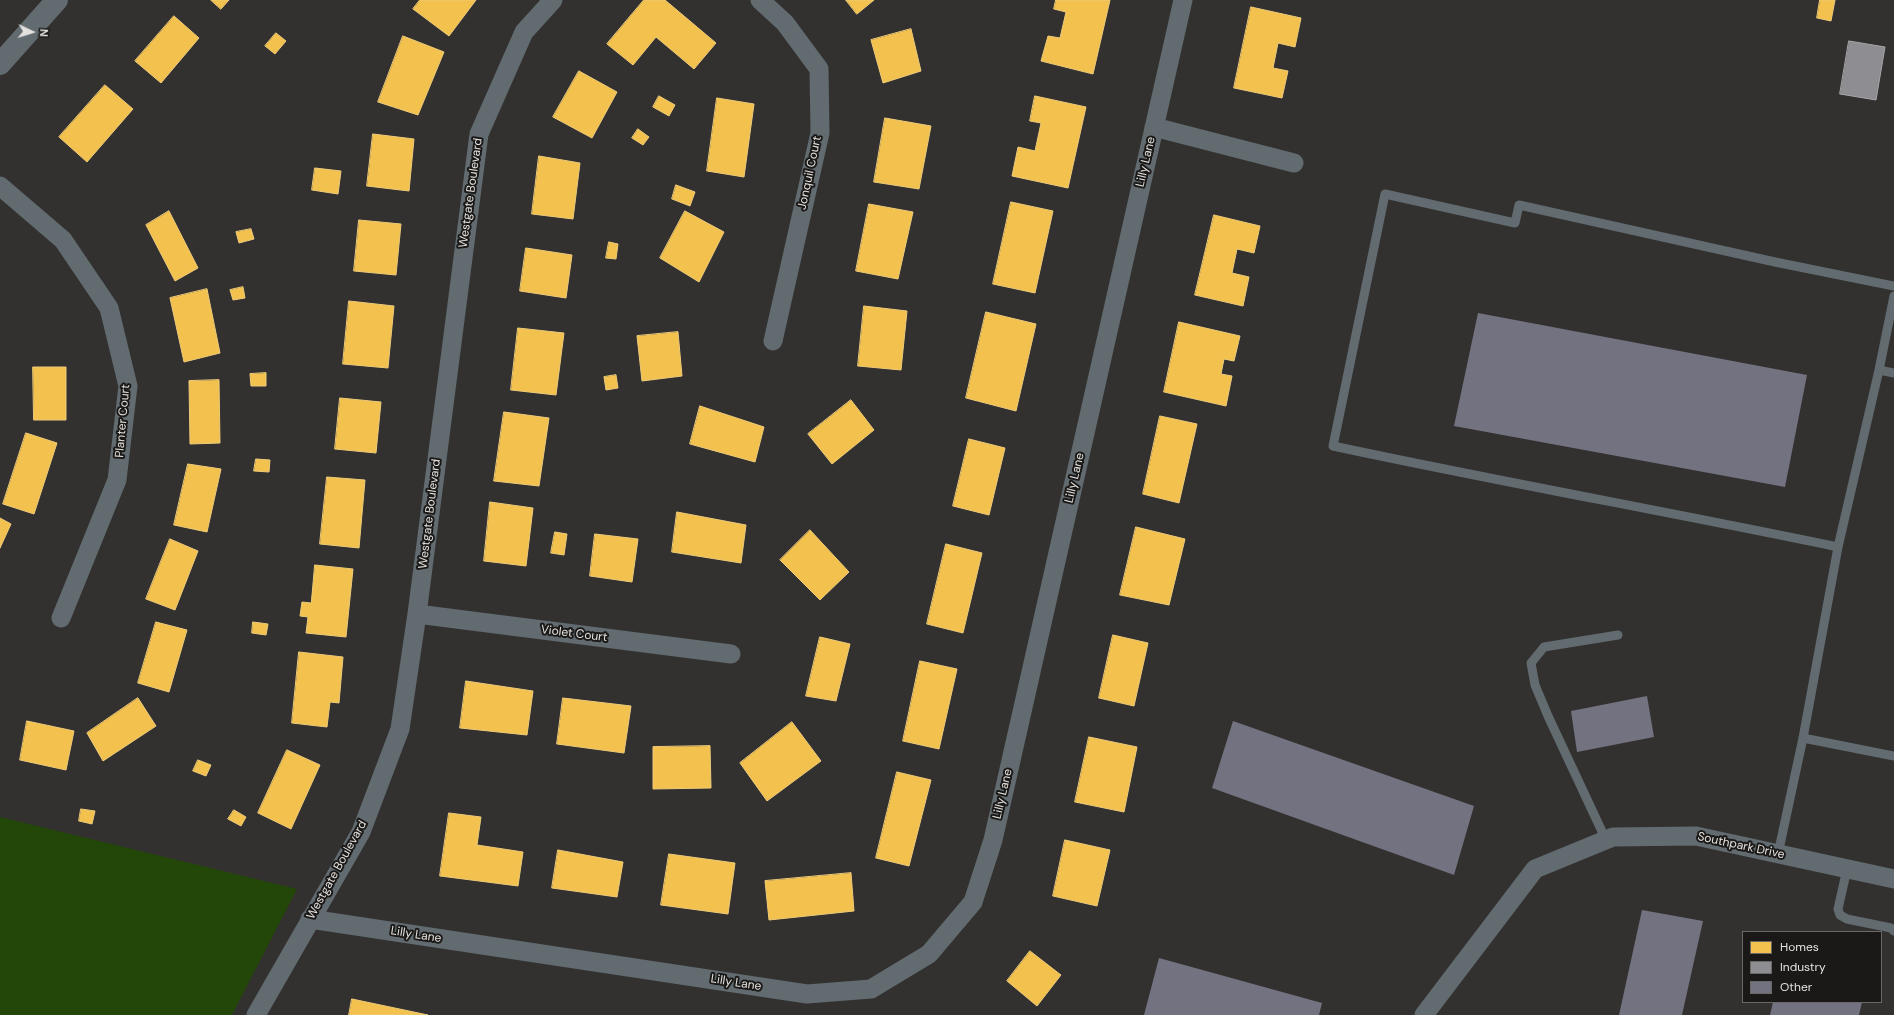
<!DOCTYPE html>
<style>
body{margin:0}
#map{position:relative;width:1894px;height:1015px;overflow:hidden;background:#33312f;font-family:"DM Sans",sans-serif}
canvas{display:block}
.legend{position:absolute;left:1742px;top:931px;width:140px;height:72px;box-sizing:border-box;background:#1b1918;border:1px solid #6b6968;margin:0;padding:5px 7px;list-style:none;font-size:12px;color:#e4e2df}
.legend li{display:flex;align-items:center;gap:8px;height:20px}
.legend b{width:20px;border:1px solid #6b6968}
.north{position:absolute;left:12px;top:12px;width:40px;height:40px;-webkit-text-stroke:3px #1b1918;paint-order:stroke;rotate:94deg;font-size:11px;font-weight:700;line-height:16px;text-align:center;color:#e4e2df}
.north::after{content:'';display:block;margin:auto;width:14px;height:18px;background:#e4e2df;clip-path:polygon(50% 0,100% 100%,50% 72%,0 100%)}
</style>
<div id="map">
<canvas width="1894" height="1015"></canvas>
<ul class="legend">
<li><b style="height:11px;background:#f2c14e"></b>Homes</li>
<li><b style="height:11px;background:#8d8d92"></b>Industry</li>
<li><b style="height:11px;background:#737280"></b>Other</li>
</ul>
<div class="north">N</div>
</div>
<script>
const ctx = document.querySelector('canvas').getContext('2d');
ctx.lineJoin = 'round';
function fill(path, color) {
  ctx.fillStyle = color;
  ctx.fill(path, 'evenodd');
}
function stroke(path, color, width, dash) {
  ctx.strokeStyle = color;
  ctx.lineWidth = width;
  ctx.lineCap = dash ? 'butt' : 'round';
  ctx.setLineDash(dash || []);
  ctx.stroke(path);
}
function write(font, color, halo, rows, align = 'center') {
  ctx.font = font + ' "DM Sans",sans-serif';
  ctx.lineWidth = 4;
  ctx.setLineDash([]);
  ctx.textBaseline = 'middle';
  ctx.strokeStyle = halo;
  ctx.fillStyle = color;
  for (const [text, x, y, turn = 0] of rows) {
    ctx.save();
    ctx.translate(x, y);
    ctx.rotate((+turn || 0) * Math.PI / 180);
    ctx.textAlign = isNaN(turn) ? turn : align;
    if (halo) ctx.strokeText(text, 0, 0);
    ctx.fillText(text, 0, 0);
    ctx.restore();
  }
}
fill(new Path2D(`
 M0 817 297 889 232 1015H0Z`), '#224709');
const homes = new Path2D(`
 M211 0H229L221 9Z
 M420 0H476L449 36 413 9Z
 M644 0H665L716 43 694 69 656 37 633 65 607 44Z
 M846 0H874L857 14Z
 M1056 0H1110L1093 74 1041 61 1048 36 1060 38 1066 12 1054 9Z
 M1820 0H1835L1831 21 1817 18Z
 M1251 7 1301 18 1295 47 1278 43 1273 68 1288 71 1282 98 1234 88Z
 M174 16 199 38 161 83 135 61Z
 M911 29 921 71 883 83 871 40Z
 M276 33 286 41 275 54 265 46Z
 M403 36 444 52 418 115 378 102Z
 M579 71 617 92 592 138 553 117Z
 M105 85 133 109 87 162 59 137Z
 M659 96 675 105 669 116 653 107Z
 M1035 96 1086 107 1068 188 1012 176 1018 147 1035 151 1041 123 1030 121Z
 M717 98 754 104 744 177 707 171Z
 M885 118 931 126 919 189 874 182Z
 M638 129 649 137 643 145 632 138Z
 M373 134 414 139 409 191 367 186Z
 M539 156 580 163 573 219 532 214Z
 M315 168 341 171 338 194 312 190Z
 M676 185 695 192 690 206 672 199Z
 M1011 202 1053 211 1035 293 993 284Z
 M869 204 913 212 898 279 856 271Z
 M169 211 198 268 175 281 146 225Z
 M685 211 724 232 699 282 660 258Z
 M1214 215 1260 226 1254 253 1237 249 1232 273 1249 277 1243 306 1195 295Z
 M359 220 401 224 396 275 354 271Z
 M251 229 254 239 239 243 236 232Z
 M609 242 618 244 616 259 606 258Z
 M526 248 572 255 566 298 520 291Z
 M243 287 245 298 233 300 230 290Z
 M207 289 220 353 184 362 170 298Z
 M349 301 394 306 388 368 343 364Z
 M864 306 907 311 901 370 858 366Z
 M986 312 1036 324 1016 411 966 398Z
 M1179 322 1240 336 1234 361 1224 359 1221 374 1232 376 1226 406 1164 392Z
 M518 328 564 333 556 395 511 390Z
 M678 332 682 376 642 381 637 336Z
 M33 367H66V420H34Z
 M266 373V386H251L250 374Z
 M616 375 618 388 606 390 604 377Z
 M219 380 220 443 190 444 189 381Z
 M340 398 381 402 376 453 335 449Z
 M851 400 874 430 832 464 808 434Z
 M700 406 764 427 755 462 690 444Z
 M504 412 549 418 539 486 494 481Z
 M1160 416 1197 424 1179 503 1143 494Z
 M26 433 57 443 34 514 3 504Z
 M969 439 1005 448 989 515 953 506Z
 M256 459 270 460 269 472 254 471Z
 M188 464 221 469 207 532 174 525Z
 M327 477 365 480 359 548 320 544Z
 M490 502 533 508 526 566 484 561Z
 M677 512 746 525 741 563 672 552Z
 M0 518 11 524 0 548Z
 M1136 527 1185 539 1169 605 1120 595Z
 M810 530 849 572 820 600 780 560Z
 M555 532 567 534 564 555 551 553Z
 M595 534 638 539 632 582 590 576Z
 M170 539 198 551 175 610 146 599Z
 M946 544 982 553 963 633 927 624Z
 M315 565 353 569 346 637 306 633 308 617 300 616 302 602 311 603Z
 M156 622 187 630 169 692 138 683Z
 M253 622 268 624 266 635 252 633Z
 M1113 635 1148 643 1134 706 1099 698Z
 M820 637 850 644 836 701 806 696Z
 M299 652 343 657 339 703 330 702 327 727 292 723Z
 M920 661 957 669 939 749 903 741Z
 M466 681 533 691 527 735 460 728Z
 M138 698 156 726 103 761 87 733Z
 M563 698 631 706 624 753 557 744Z
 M27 721 74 731 66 770 20 760Z
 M792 722 821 761 767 801 740 763Z
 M1089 737 1137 747 1124 812 1075 802Z
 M710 746 711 788 653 789V747Z
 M287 750 320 765 291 829 258 813Z
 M198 760 211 765 206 776 193 771Z
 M897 772 931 780 909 866 876 858Z
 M81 809 95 811 92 824 79 821Z
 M234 810 246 817 241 826 228 819Z
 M449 813 481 817 477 845 523 852 518 886 440 876Z
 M1065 840 1110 850 1097 906 1053 896Z
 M558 850 623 862 617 897 552 888Z
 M669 854 735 863 728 914 661 905Z
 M851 873 854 911 769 920 765 881Z
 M1030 951 1061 975 1037 1006 1007 981Z
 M352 999 428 1015H349Z`);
fill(homes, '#f2c14e');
stroke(homes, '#eecb7a', 1);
const industry = new Path2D(`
 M1849 41 1885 47 1876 100 1840 94Z`);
fill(industry, '#8d8d92');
stroke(industry, '#a7a6a9', 1);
fill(new Path2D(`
 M1478 313 1807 375 1785 487 1454 426Z
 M1647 696 1654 737 1577 752 1571 711Z
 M1233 721 1474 806 1454 875 1212 788Z
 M1642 910 1703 921 1682 1015H1619Z
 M1159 958 1322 1003 1319 1015H1144Z
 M1773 1002H1862L1859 1015H1770Z`), '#737280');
stroke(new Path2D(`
 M1879 370 1894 373
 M1838 547C1670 512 1501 482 1333 446L1385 194 1515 223 1519 205 1775 262 1894 286
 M1803 738 1894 756
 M1606 840 1548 716 1535 685 1531 663 1544 647 1618 635
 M1778 854 1803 738 1838 547 1879 370 1894 296
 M1847 869 1838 909 1840 915 1847 919 1891 928 1894 931`), '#616b70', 9);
stroke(new Path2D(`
 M760 0 785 23 819 69 820 133 773 341
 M1154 127 1294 163
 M0 186 63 240 109 308 128 386 117 480 61 618
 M417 614 731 654
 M310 919 807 994 871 989 929 954 973 902 993 840 1183 0
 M256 1015 361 832 400 729 417 614 479 134 524 32 553 0
 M1424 1015 1535 869 1613 837 1696 836 1894 879`), '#616b70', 19);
stroke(new Path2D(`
 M0 64 57 0`), '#616b70', 22);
write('12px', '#e4e2df', '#1b1918', [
 ["Lilly Lane",1146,162,-77],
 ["Jonquil Court",810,173,-78],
 ["Westgate Boulevard",471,193,-82],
 ["Planter Court",123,421,-85],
 ["Lilly Lane",1075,478,-77],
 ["Westgate Boulevard",430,514,-83],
 ["Violet Court",574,634,7],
 ["Lilly Lane",1003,794,-77],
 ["Southpark Drive",1741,846,12],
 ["Westgate Boulevard",337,870,-61],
 ["Lilly Lane",416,935,9],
 ["Lilly Lane",736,983,9]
]);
</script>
